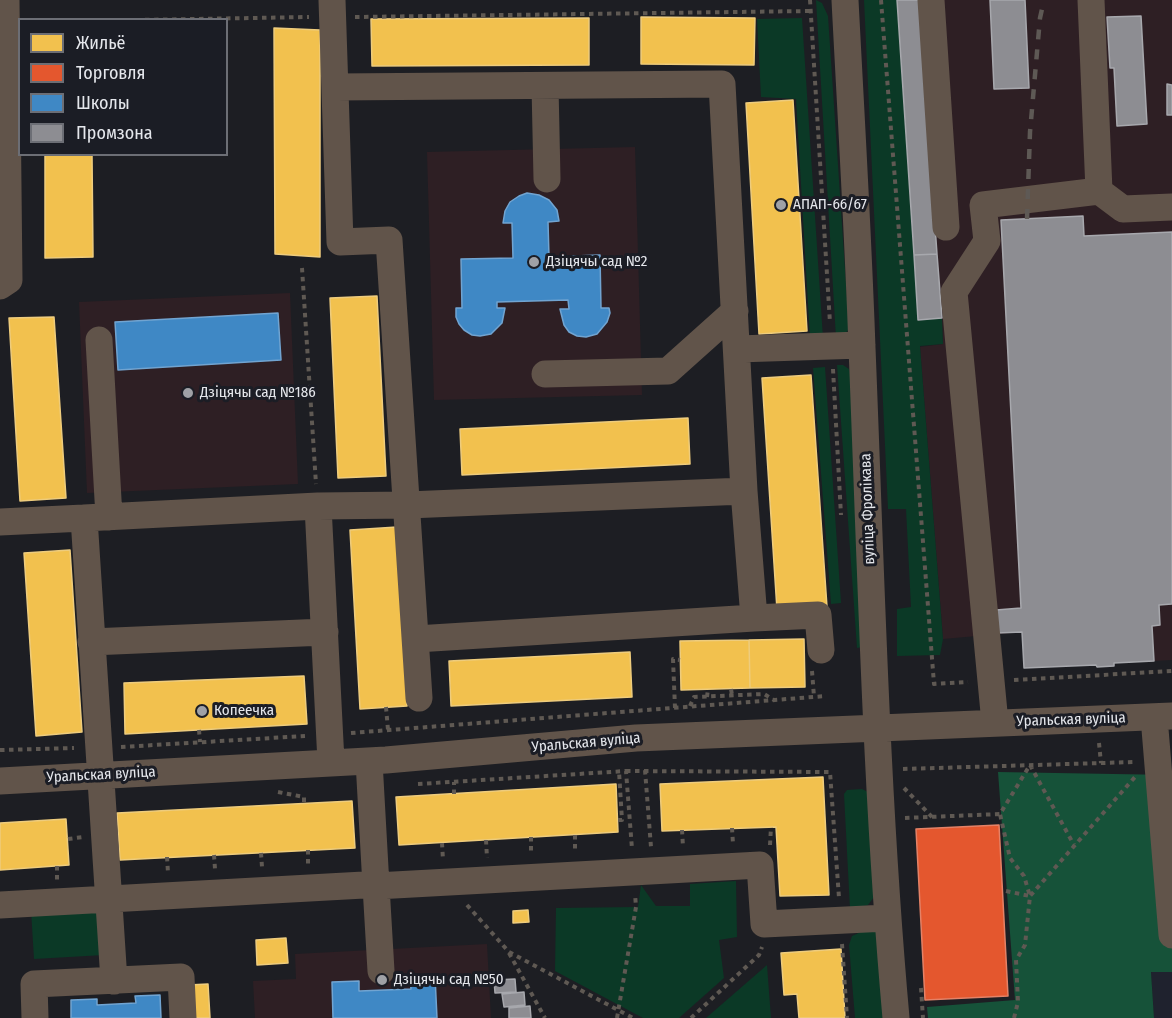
<!DOCTYPE html>
<meta charset="utf-8">
<style>
body{margin:0}
#map{position:relative;width:1172px;height:1018px;overflow:hidden;background:#1d1e23;font-family:"Fira Sans Condensed",sans-serif}
canvas{display:block}
.legend{position:absolute;left:18px;top:18px;width:210px;height:138px;box-sizing:border-box;background:#1b1d25;border:2px solid #6c6e75;margin:0;padding:8px 10px;list-style:none;font-size:18px;color:#e5e7ec}
.legend li{display:flex;align-items:center;gap:12px;height:30px}
.legend b{width:30px;border:2px solid #6c6e75}
</style>
<div id="map">
<canvas width="1172" height="1018"></canvas>
<ul class="legend">
<li><b style="height:16px;background:#f2c14e"></b>Жильё</li>
<li><b style="height:16px;background:#e4572e"></b>Торговля</li>
<li><b style="height:16px;background:#3f88c5"></b>Школы</li>
<li><b style="height:16px;background:#8d8d92"></b>Промзона</li>
</ul>
</div>
<script>
const ctx = document.querySelector('canvas').getContext('2d');
ctx.lineJoin = 'round';
function fill(path, color) {
  ctx.fillStyle = color;
  ctx.fill(path, 'evenodd');
}
function stroke(path, color, width, dash) {
  ctx.strokeStyle = color;
  ctx.lineWidth = width;
  ctx.lineCap = dash ? 'butt' : 'round';
  ctx.setLineDash(dash || []);
  ctx.stroke(path);
}
function write(font, color, halo, rows, align = 'center') {
  ctx.font = font + ' "Fira Sans Condensed",sans-serif';
  ctx.lineWidth = 6;
  ctx.setLineDash([]);
  ctx.textBaseline = 'middle';
  ctx.strokeStyle = halo;
  ctx.fillStyle = color;
  for (const [text, x, y, turn = 0] of rows) {
    ctx.save();
    ctx.translate(x, y);
    ctx.rotate((+turn || 0) * Math.PI / 180);
    ctx.textAlign = isNaN(turn) ? turn : align;
    if (halo) ctx.strokeText(text, 0, 0);
    ctx.fillText(text, 0, 0);
    ctx.restore();
  }
}
fill(new Path2D(`
 M1151 971 1172 972V1018H1154Z`), '#1f222e');
fill(new Path2D(`
 M897 0H1172V660L1114 663V666L1097 667 1096 665 1024 668 1022 632 943 639 920 347 943 344 942 319 918 320Z
 M635 147 642 395 434 400 427 152Z
 M290 293 298 484 87 493 79 302Z
 M487 944 491 1018H255L253 981 296 979 295 954Z`), '#2e1f24');
fill(new Path2D(`
 M816 0 822 3 828 16 849 329 844 335 836 338Z
 M864 0H897L918 319 942 318 943 344 920 346 943 639 940 655 897 656V609L911 607 906 509H888Z
 M802 18 823 338H810L796 99 761 97 757 19Z
 M837 365H843L849 369 852 379 862 647 857 648Z
 M825 367 841 603 831 604 813 368Z
 M862 789 868 792 874 897 868 905 850 909 844 794 847 790Z
 M736 881 737 937 719 940 724 978 679 1018H643L555 971 556 908 638 907 641 885 656 906H690V884Z
 M101 905 104 955 34 959 31 910Z
 M876 925 884 1018H855L849 945 852 936Z
 M767 965 771 1018H706Z`), '#0b3926');
fill(new Path2D(`
 M998 772 1172 775V972H1151L1154 1018H928L927 1007 1015 1000Z`), '#165239');
const homes = new Path2D(`
 M641 17 755 18 754 65 641 64Z
 M589 18V65L372 66 371 19Z
 M274 28 320 30V257L275 254Z
 M793 100 807 331 759 334 746 103Z
 M45 154H92L93 257 45 258Z
 M377 296 386 476 338 478 330 298Z
 M54 317 66 498 20 501 9 318Z
 M811 375 827 607 777 610 762 378Z
 M688 418 690 464 462 475 460 429Z
 M397 527 407 706 360 709 350 530Z
 M70 550 82 732 36 736 24 553Z
 M804 639 805 687 750 688 749 640Z
 M749 640 750 688 681 690 680 641Z
 M630 652 632 697 451 706 449 661Z
 M304 676 307 724 125 734 124 683Z
 M823 777 829 895 780 896 776 827 662 831 660 784Z
 M616 784 618 832 399 845 396 797Z
 M352 801 355 848 120 860 117 813Z
 M66 819 69 865 0 870V823Z
 M528 910 529 922 513 923V911Z
 M286 938 288 963 257 965 256 940Z
 M841 949 845 1018H799L797 994 784 995 781 953Z
 M208 984 210 1018H190L188 985Z`);
fill(homes, '#f2c14e');
stroke(homes, '#eecc7d', 1.5);
const shops = new Path2D(`
 M999 825 1008 996 925 1000 916 829Z`);
fill(shops, '#e4572e');
stroke(shops, '#e48267', 1.5);
const schools = new Path2D(`
 M527 193 539 195 549 200 557 210 559 221 548 222 549 257 600 255 601 308H609L610 313 607 322 597 334 586 337 577 336 569 332 564 325 560 309H569L568 300 497 302V308H505L502 323 491 334 480 336 472 335 464 330 459 324 456 317V308H462L461 259 513 258 512 223H503L505 211 510 202 519 196Z
 M278 313 281 360 118 370 115 322Z
 M435 976 437 1018H333L332 982 359 981V991L411 989 410 977Z
 M160 995 161 1018H71V1000H72L97 999V1005L136 1003 135 996Z`);
fill(schools, '#3f88c5');
stroke(schools, '#71a4d1', 1.5);
const industry = new Path2D(`
 M897 0H919L937 254 914 255Z
 M990 0H1025L1029 88 994 89Z
 M1141 16 1147 124 1117 126 1114 68H1110L1107 17Z
 M1167 84 1172 85V115H1167Z
 M1083 216 1084 236 1172 232V604L1159 605 1160 625 1152 626 1154 661 1114 663V666L1097 667 1096 665 1024 668 1022 632 997 633 996 610 1021 608 1001 220Z
 M937 254 942 318 918 320 914 255Z
 M515 979 516 992 495 993 494 980Z
 M524 992 525 1005 504 1007 502 994Z
 M530 1006 531 1018H509V1008Z`);
fill(industry, '#8d8d92');
stroke(industry, '#a7a8ad', 1.5);
stroke(new Path2D(`
 M810 0 830 323
 M881 0 934 684 968 682
 M355 17 810 11
 M136 20 309 17
 M302 268 316 484
 M833 369 841 515
 M812 671 814 697
 M1014 680 1172 671
 M731 689 732 695
 M707 697 708 689
 M690 706 694 697 764 694 774 700
 M386 707 388 730
 M675 708 673 659 680 660
 M199 730 200 742
 M351 733 826 696
 M1099 743 1101 763
 M121 747 305 736
 M0 750 74 748
 M903 769 1135 762
 M645 770 651 847
 M626 771 830 772 839 898
 M418 784 626 771 632 849
 M904 788 932 817
 M278 792 304 797V803
 M454 794V782
 M905 818 1000 814
 M618 820H622L619 771
 M732 828 733 844
 M682 830 683 847
 M575 835V852
 M531 837V855
 M68 839 83 837
 M486 840 487 858
 M442 843 443 860
 M770 845 771 827
 M308 850V864
 M261 853 262 867
 M214 855 215 869
 M167 857 168 873
 M57 866V880
 M1006 891 1030 896 1024 876 1010 858 1000 814 1030 765 1074 845
 M467 905 509 952 633 1018
 M842 944 847 1018
 M509 953 545 1018
 M921 988 923 1018
 M617 1018 636 907 635 894
 M691 1018 759 955 762 947
 M1014 1018 1018 1002 1016 960 1025 945 1030 896 1135 777`), '#5f5953', 4, [4.5, 4.5]);
stroke(new Path2D(`
 M332 0 340 242 389 240 419 698
 M845 0C851 116 858 232 862 348 871 571 876 795 896 1018
 M931 0 946 227
 M545 86 547 179
 M335 87 722 84 744 491 754 618 416 639
 M1099 191 1123 209 1172 207
 M0 286 9 280 6 0
 M99 340 109 517
 M737 349 862 345
 M545 374 668 371 735 311
 M318 506 331 762
 M0 522 84 518
 M754 618 818 615 821 650
 M91 642 325 632
 M1154 717 1172 935
 M995 723 954 292 987 241 983 205 1099 191 1091 0
 M369 761 376 886 760 865 764 924 887 918
 M0 781 386 760 636 738 1172 716
 M0 905 364 885 376 886 381 971
 M114 981 84 518 318 506 408 505 744 491
 M35 1018 34 984 181 977 183 1018`), '#61544a', 27);
stroke(new Path2D(`
 M1027 219 1030 132 1040 18 1044 0`), '#5e5955', 4.5, [10, 10]);
for (const [x, y, r, color] of [
 [781,205,6,"#9fa1a6"],
 [534,262,6,"#9fa1a6"],
 [188,393,6,"#9fa1a6"],
 [202,711,6,"#9fa1a6"],
 [382,980,6,"#9fa1a6"]
]) {
  const dot = new Path2D();
  dot.arc(x, y, r, 0, 2 * Math.PI);
  ctx.fillStyle = color;
  ctx.fill(dot);
  stroke(dot, '#1b1d25', 2);
}
write('15px', '#e5e7ec', '#1b1d25', [
 ["АПАП-66/67",793,205],
 ["Дзіцячы сад №2",546,262],
 ["Дзіцячы сад №186",200,393],
 ["Копеечка",214,711],
 ["Дзіцячы сад №50",394,980]
], 'left');
write('15px', '#e5e7ec', '#1b1d25', [
 ["вуліца Фролікава",868,509,-92],
 ["Уральская вуліца",1071,720,-2],
 ["Уральская вуліца",586,743,-5],
 ["Уральская вуліца",101,775,-3]
]);
</script>
